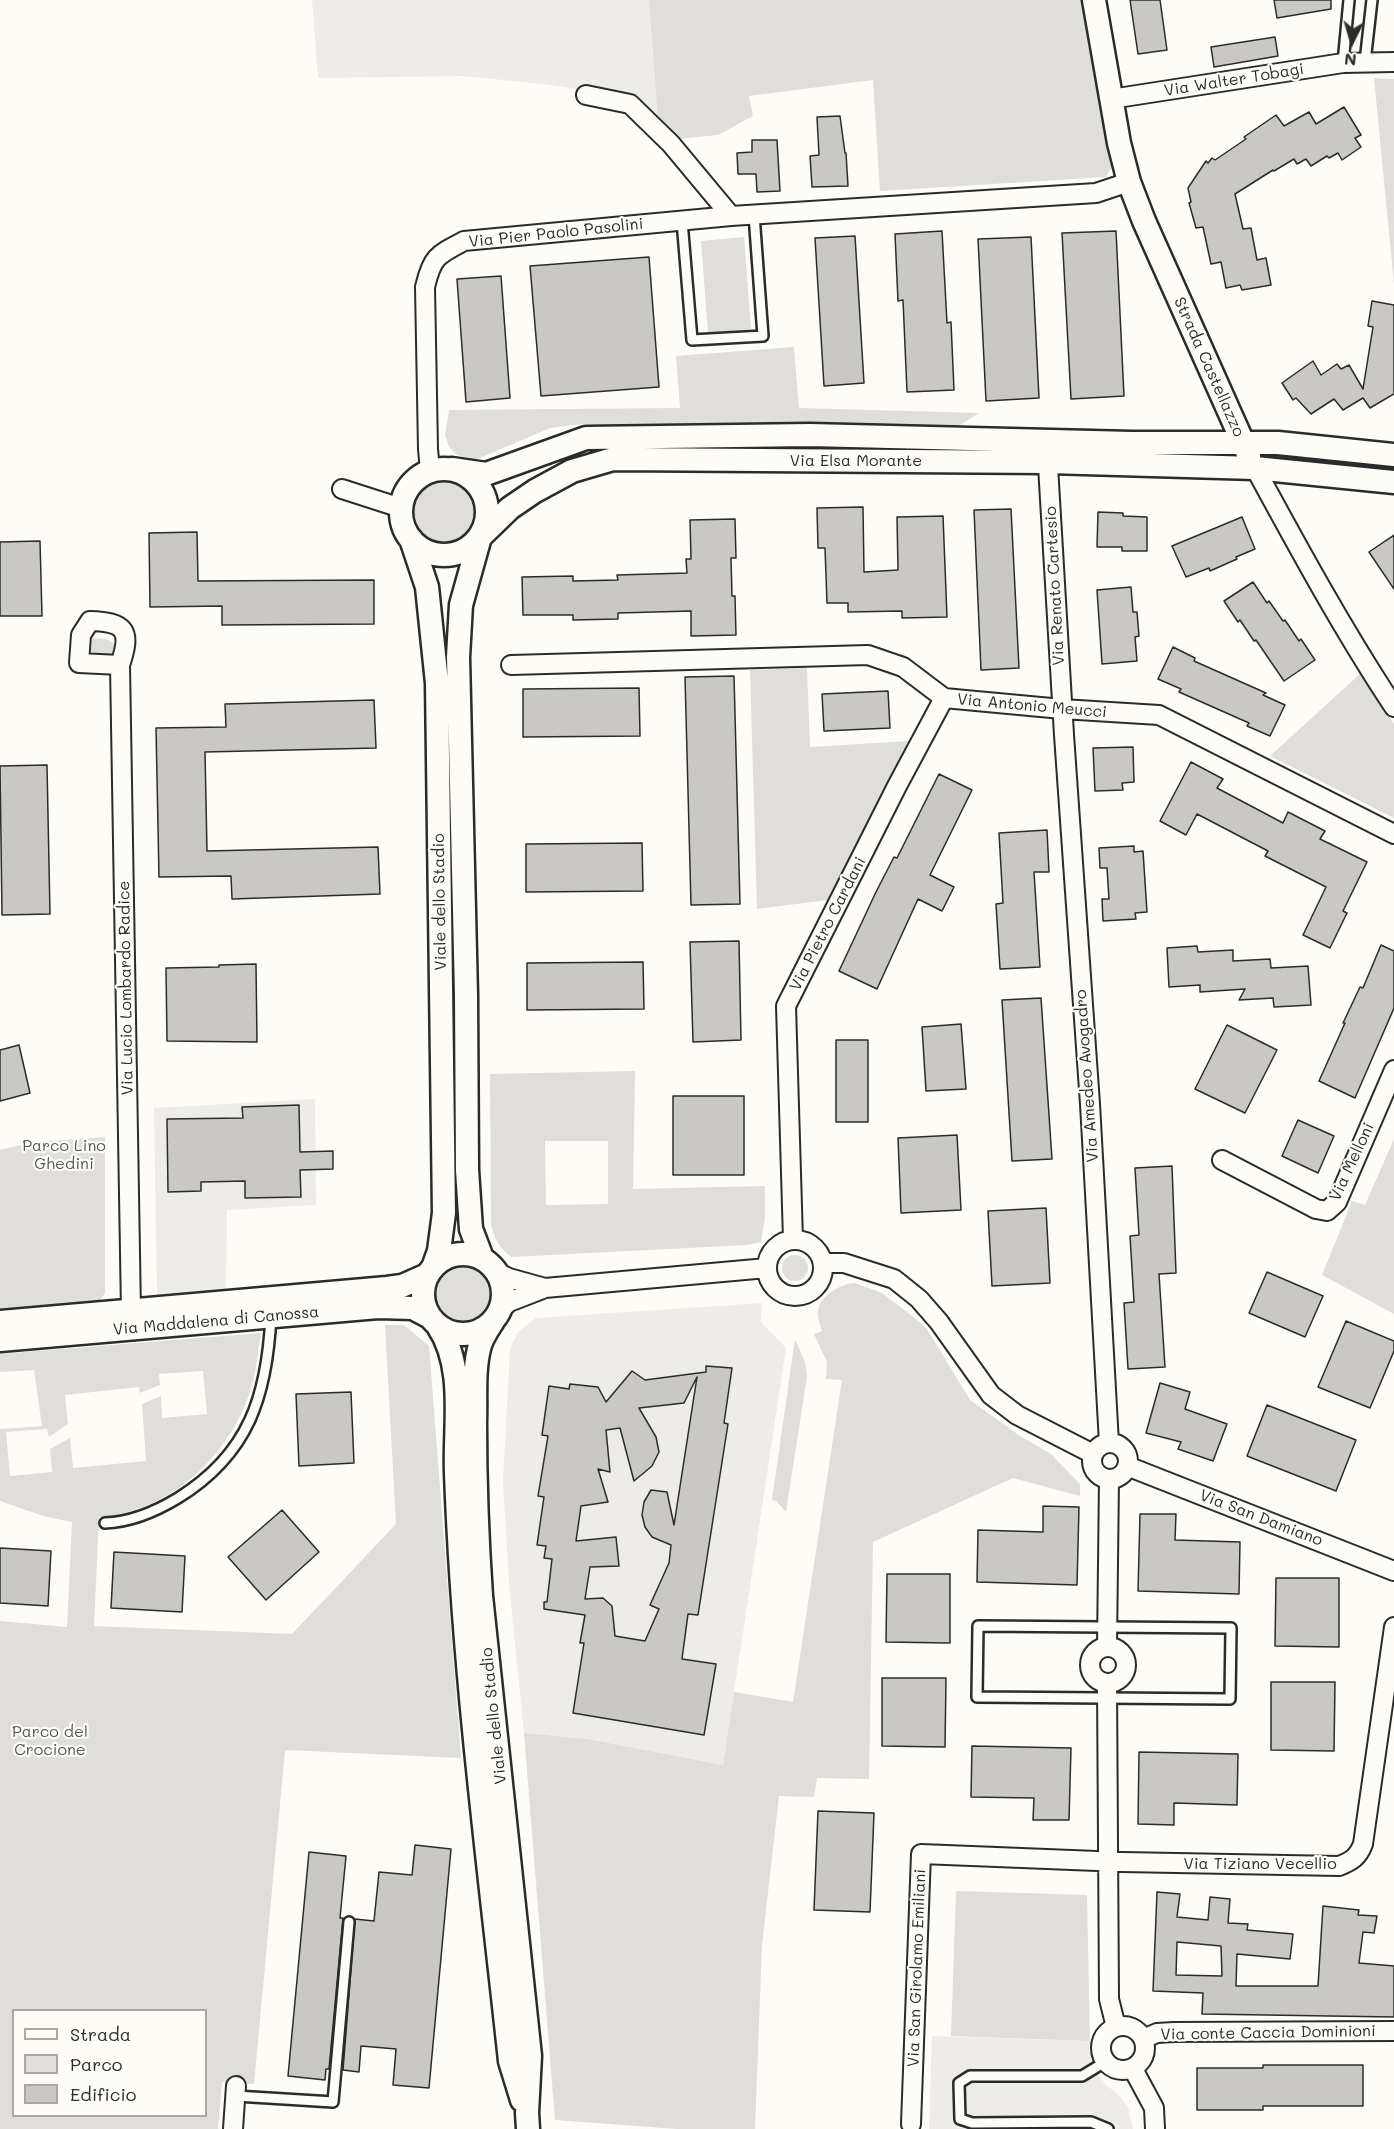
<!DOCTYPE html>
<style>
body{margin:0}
#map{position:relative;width:1394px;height:2129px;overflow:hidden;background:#fdfcf7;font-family:Mali,sans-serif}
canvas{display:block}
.legend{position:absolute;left:12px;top:2009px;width:195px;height:108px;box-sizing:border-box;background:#fdfcf7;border:2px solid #a9a8a5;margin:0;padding:8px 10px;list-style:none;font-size:18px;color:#2b2b2b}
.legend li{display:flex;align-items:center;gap:12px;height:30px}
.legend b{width:30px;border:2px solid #a9a8a5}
.north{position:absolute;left:1322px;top:12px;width:60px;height:60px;-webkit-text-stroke:4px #fdfcf7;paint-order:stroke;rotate:185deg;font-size:16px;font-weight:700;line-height:24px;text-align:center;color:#2b2b2b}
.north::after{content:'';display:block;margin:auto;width:21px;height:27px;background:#2b2b2b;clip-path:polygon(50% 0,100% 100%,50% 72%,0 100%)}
</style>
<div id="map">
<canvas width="1394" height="2129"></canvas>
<ul class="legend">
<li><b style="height:8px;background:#fdfcf7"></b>Strada</li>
<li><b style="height:16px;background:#dfdeda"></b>Parco</li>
<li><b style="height:16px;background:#c9c8c4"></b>Edificio</li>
</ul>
<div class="north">N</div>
</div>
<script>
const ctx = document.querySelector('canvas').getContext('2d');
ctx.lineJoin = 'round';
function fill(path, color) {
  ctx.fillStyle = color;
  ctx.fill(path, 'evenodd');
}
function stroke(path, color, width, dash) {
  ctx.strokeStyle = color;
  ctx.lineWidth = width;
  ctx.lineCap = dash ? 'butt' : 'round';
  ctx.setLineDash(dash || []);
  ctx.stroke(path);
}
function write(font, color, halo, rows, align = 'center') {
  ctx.font = font + ' Mali,sans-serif';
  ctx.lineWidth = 4.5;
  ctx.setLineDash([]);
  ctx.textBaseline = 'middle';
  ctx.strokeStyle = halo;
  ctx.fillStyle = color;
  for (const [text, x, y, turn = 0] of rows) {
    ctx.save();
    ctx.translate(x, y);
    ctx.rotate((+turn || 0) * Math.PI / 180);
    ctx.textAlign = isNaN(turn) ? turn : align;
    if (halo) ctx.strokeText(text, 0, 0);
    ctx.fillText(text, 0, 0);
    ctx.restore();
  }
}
fill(new Path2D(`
 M312 0H649L658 122 632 97 542 84 463 76 318 78Z
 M315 1099 316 1205 227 1210 226 1290 157 1294 154 1108Z
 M762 1303 761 1322 786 1348 723 1765 588 1739 524 1733 509 1584 503 1482 510 1348 518 1332 536 1318Z
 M932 2036 1090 2041 1094 2068 1105 2084 1120 2096 1128 2107 1133 2129H929Z`), '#edece8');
fill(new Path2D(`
 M649 0H1084L1114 164 1106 177 880 191 873 80 749 96 753 116 718 135 677 139 658 122Z
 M1374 78 1394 79V284Z
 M744 237 751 329 708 333 701 241Z
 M794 347 799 408 979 413 957 427 582 424 550 428 475 460 457 455 449 447 445 435 449 410 680 408 676 356Z
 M414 512a31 31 0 1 1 62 0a31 31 0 1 1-62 0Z
 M92 638C107 639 116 638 117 656L91 654Z
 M807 668 810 747 909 741 828 900 757 909 750 670Z
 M1361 673 1394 724V818L1270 756Z
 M635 1071 633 1189 765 1186V1217L761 1242 747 1245 511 1257C499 1247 494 1239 491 1224L490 1074ZM608 1141V1204L546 1205 545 1141Z
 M105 1137V1293L96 1306 0 1311V1150L34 1142Z
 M1394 1139V1314L1322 1275 1352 1201 1365 1205Z
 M782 1268a13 13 0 1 1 26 0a13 13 0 1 1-26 0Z
 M431 1296a32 32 0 1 1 64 0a32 32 0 1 1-64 0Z
 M855 1283 882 1293 916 1319 927 1329 970 1400 1020 1436 1051 1454 1080 1484V1496L1013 1478 873 1542 869 1779 817 1778 814 1797 779 1796 762 1945 755 2129H677L555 2120 524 1733 588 1739 723 1765 734 1692 793 1702 842 1380 826 1379 827 1362 814 1334 822 1331C820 1324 817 1317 818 1311 819 1296 842 1283 855 1283Z
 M385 1325H404L429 1346 461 1758 285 1750 254 2084 222 2082 218 2129H0V1621L67 1627 72 1522 43 1516 0 1501V1429L42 1426 34 1370 0 1372V1354L261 1333C258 1353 256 1373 250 1392 232 1446 187 1495 131 1511 120 1514 109 1515 99 1517L94 1626 292 1634 396 1524ZM203 1371 207 1414 162 1418 161 1396 142 1404 146 1461 73 1468 70 1438 50 1449 52 1472 10 1476 6 1432 47 1429 49 1437 68 1424 65 1395 139 1387 140 1393 160 1385 159 1374ZM14 2010H206V2116H14Z
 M795 1339 805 1362 807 1376 786 1512 776 1501 772 1500Z
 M956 1891 1087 1895 1090 2041 951 2036Z`), '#dfdeda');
const building = new Path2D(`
 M1130 0H1160L1167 50 1138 54Z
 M1274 0H1331V9L1277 18Z
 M1275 37 1278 56 1214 67 1211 47Z
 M1344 107 1361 135 1355 138 1361 147 1342 160 1338 153 1329 158 1327 156 1311 166 1306 159 1297 164 1294 159 1274 171 1273 170 1235 194 1243 229 1251 228 1257 260 1266 258 1271 285 1242 290 1240 285 1226 288 1221 262 1211 264 1203 227 1196 228 1189 203 1191 202 1188 188 1206 161 1208 163 1212 158 1215 160 1246 139 1244 137 1276 115 1284 126 1309 112 1316 124Z
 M840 116 845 153H846L848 186 812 187 810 156 819 155 817 117Z
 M752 140H777L780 191 757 192 756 174H738L737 153 752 152Z
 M942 231 947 323 951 322 954 390 907 392 903 300 898 301 895 234Z
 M1116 231 1124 396 1071 399 1062 233Z
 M855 236 864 383 824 386 815 238Z
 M1031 237 1039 398 986 401 978 239Z
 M649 257 659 387 541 396 530 266Z
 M501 276 510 398 466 402 457 279Z
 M1372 301 1394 305V394L1370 408 1363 398 1343 410 1334 399 1311 414 1296 398 1293 400 1282 383 1313 361 1321 375 1337 364 1341 369 1349 365 1363 389 1373 327 1368 326Z
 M863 507 864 572 898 570 897 517 943 516 947 617 902 618V611L848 612V603H827L825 548H818L817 508Z
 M1011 509 1019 668 981 670 974 510Z
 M1098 512 1123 513V516L1147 517V551H1122V547H1097Z
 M1242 517 1255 549 1236 557 1237 559 1210 571 1209 568 1186 577 1172 546Z
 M735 519 736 558H731L732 596H735L736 635 691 636V611L618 613V619L573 620V615H523L522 577 573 576V581L618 580 617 575 687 573 686 559H691L690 520Z
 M197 532 198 581 374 580V624L222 625V606L150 607 149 533Z
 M1394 535V589L1369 552Z
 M40 541 42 616H0V542Z
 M1253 582 1267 603 1269 601 1283 621 1285 620 1299 641 1301 639 1315 660 1284 681 1256 640 1254 641 1240 620 1238 622 1224 601Z
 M1131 587 1133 612H1137L1139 636 1135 637 1137 661 1102 664 1097 590Z
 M1173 647 1195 658 1194 661 1266 693 1263 695 1285 705 1270 736 1247 726 1249 723 1179 692 1181 689 1158 679Z
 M734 676 740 904 691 905 685 677Z
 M639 688 640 736 523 737V689Z
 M888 691 890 728 824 731 822 694Z
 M374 700 376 748 205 752 207 851 378 847 380 894 232 899 231 876 159 877 156 728 226 727 225 704Z
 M1133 747 1134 782 1122 783 1123 790 1095 791 1093 748Z
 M1191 762 1223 779 1217 788 1283 823 1288 812 1325 831 1320 839 1367 862 1343 911 1347 913 1330 948 1303 935 1326 887 1265 856 1268 851 1197 814 1186 835 1160 821Z
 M47 765 50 914 2 915 0 766Z
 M939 774 972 790 930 875 954 887 942 911 918 899 877 989 839 971 876 892 894 857 897 858Z
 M1047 830 1049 872H1034L1040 967 1000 969 996 904 1003 903 999 833Z
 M642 843 643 891 526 892V844Z
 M1134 846V852L1143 851 1147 912 1135 913 1136 919 1103 921 1102 899H1109L1107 868H1100L1099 848Z
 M739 941 741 1040 693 1042 690 942Z
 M1381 945 1394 951V1008L1355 1098 1319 1081 1345 1023H1343L1360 987 1363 988Z
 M1197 946 1198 952 1233 950V961L1270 959 1271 968 1308 966 1311 1005 1274 1007 1273 998 1239 1000 1245 989 1200 992V985L1169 987 1167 948Z
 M643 962 644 1009 527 1010V963Z
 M256 964 257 1042 167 1041 166 968 219 967V965Z
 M1041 998 1052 1159 1012 1161 1002 1000Z
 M961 1024 966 1089 926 1091 922 1027Z
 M1227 1025 1277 1050 1245 1113 1195 1089Z
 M836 1040H868V1122H836Z
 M19 1045 30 1093 0 1101V1050Z
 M673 1096H744V1175H673Z
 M299 1105 300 1152 333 1151V1169L300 1170 301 1197 245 1198V1181L201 1182V1191L168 1192 167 1119 243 1118 242 1107Z
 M1298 1120 1334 1136 1318 1173 1282 1156Z
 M957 1135 961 1210 901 1213 898 1138Z
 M1172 1166 1176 1273 1159 1274 1165 1367 1128 1369 1124 1303 1134 1302 1130 1236 1139 1235 1135 1168Z
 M1046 1208 1050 1283 992 1286 988 1211Z
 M1267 1272 1323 1296 1305 1337 1249 1313Z
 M1346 1321 1394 1341V1351L1370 1408 1318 1387Z
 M706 1366 732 1368 724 1423 728 1424 698 1615 688 1614 682 1659 716 1664 704 1735 573 1713 584 1643H580L585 1615 544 1609V1602H547L552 1559 544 1558 546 1546 537 1545 544 1497 538 1496 548 1436 542 1435 549 1386 569 1389 570 1384 598 1387 606 1402 632 1371 645 1380 706 1372ZM697 1377 674 1525 667 1492 651 1490 644 1502 642 1515 645 1527 652 1537 671 1545 669 1563 650 1605 659 1609 645 1641 615 1636 612 1606 603 1598 585 1599 590 1567 619 1566 616 1537 576 1541 581 1506 608 1502 598 1469 610 1472 606 1430 620 1428 634 1481 652 1466 659 1452 656 1437 639 1408 684 1403Z
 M1160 1383 1190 1392 1185 1409 1227 1424 1213 1461 1178 1449 1181 1442 1146 1433Z
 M351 1392 354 1463 299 1466 296 1394Z
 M1267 1405 1356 1440 1336 1491 1247 1456Z
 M1043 1506 1079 1507 1077 1585 977 1582 978 1530 1043 1532Z
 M282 1510 319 1552 266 1600 228 1557Z
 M1140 1514H1176L1175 1540 1240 1542 1239 1594 1138 1591Z
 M0 1548 51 1551 48 1606 0 1603Z
 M114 1552 185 1556 182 1612 111 1608Z
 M887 1574H950V1643L886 1642Z
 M1276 1578H1339V1647L1275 1646Z
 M882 1678H946L945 1747 882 1746Z
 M1271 1682H1335L1334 1751 1271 1750Z
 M972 1746 1071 1748 1069 1820H1033L1034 1798 971 1797Z
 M1139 1752 1238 1754 1237 1805 1174 1803V1825L1138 1824Z
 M818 1811 874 1813 870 1912 814 1910Z
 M415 1845 451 1849 429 2088 393 2085 396 2049 361 2046 359 2072 343 2070 355 1919 374 1921 379 1872 412 1875Z
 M309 1852 346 1856 340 1918H343L329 2069H326L325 2080 288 2076Z
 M1157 1892 1180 1894 1177 1917 1208 1920 1210 1897 1230 1899 1228 1923 1248 1924 1247 1930 1293 1934 1290 1959 1237 1954 1236 1986H1318L1323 1906 1359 1910 1358 1915 1377 1916 1374 1933 1363 1932 1359 1963 1394 1966V2017L1202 2014 1203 1993 1153 1991ZM1177 1942 1221 1946 1222 1976 1176 1975Z
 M1263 2065H1363V2106H1263V2110H1197V2068H1263Z`);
fill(building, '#c9c8c4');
stroke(building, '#2b2b2b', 1.5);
const service = new Path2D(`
 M1365 62 1372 0
 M1343 63 1349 0
 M682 221 692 340 763 336 754 215
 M105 1523C132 1522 155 1512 178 1498 249 1454 267 1396 271 1316
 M978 1626 1231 1628 1230 1699 977 1697Z
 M1105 2062 1082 2076H970L959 2083 960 2119 972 2123 1091 2122 1108 2129
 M236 2096 333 2102 349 1922`);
const minor = new Path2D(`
 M586 95 630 104 671 144 731 216
 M1111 99 1343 63 1394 62
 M1047 449 1064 735 1090 1104 1109 1443
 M1255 468C1299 549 1343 630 1394 707
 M430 471 428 449 425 287C432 257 437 255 464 241L731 216 1096 193 1129 182
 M342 489 401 508
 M120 665 79 663 81 635 90 621C125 622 132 630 120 665L131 1311
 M511 665 868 655 903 667 944 698 1062 709 1159 715 1394 834
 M1222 1160 1316 1209 1327 1211 1337 1202 1394 1070
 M793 1240 786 1006 897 786 944 698
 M767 1268a28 28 0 1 1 56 0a28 28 0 1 1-56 0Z
 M823 1263H844L894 1279 919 1299 939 1322 991 1395 1017 1415 1093 1454
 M498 1273 509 1278 545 1288
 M500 1310 509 1302 545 1288 767 1268
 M1092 1461a18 18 0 1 1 36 0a18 18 0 1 1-36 0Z
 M1127 1466 1394 1571
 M1090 1665a18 18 0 1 1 36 0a18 18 0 1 1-36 0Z
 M1107 1647 1109 1479
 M1107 1683 1109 1999 1116 2027
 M1101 2048a22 22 0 1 1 44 0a22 22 0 1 1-44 0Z
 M1143 2039 1157 2033 1174 2032 1394 2031
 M1133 2069 1154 2108 1155 2129
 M911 2124 921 1854 1122 1862 1339 1866C1352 1861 1358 1857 1363 1844L1394 1627
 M233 2129 236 2086`);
const tertiary = new Path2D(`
 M1094 0 1119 143 1129 182 1144 221 1249 456
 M452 469 486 474 586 438 810 435 1132 443H1278L1394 455
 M401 512a43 43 0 1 1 86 0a43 43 0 1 1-86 0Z
 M411 539 427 587 437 683 444 1213 439 1251 434 1265
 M423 1294a40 40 0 1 1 80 0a40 40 0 1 1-80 0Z
 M482 1258 471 1229 467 1170 466 995 458 657 461 605 480 537 510 508 535 491 572 471 613 459 1049 462 1255 468 1394 482
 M493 1321C488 1329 483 1336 480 1345 473 1369 476 1398 475 1422 475 1480 477 1538 481 1596L530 2056 527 2113 528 2129
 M0 1322 387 1288 402 1286 427 1275
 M438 1326C466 1368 454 1425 456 1473 463 1670 489 1865 510 2061L522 2100
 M0 1340 378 1307 413 1308 430 1317`);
stroke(service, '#2b2b2b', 14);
stroke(minor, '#2b2b2b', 22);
stroke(tertiary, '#2b2b2b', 27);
stroke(service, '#fdfcf7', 9);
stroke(minor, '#fdfcf7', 18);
stroke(tertiary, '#fdfcf7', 22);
write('16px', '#2b2b2b', '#fdfcf7', [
 ["Via Walter Tobagi",1234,80,-9],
 ["Via Pier Paolo Pasolini",556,233,-6],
 ["Strada Castellazzo",1209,367,66],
 ["Via Elsa Morante",856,461],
 ["Via Renato Cartesio",1055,586,-93],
 ["Via Antonio Meucci",1032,706,5],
 ["Viale dello Stadio",440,902,-91],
 ["Via Pietro Cardani",828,924,-63],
 ["Via Lucio Lombardo Radice",126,988,-91],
 ["Via Amedeo Avogadro",1087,1076,-94],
 ["Via Melloni",1352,1162,-65],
 ["Via Maddalena di Canossa",216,1321,-5],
 ["Via San Damiano",1261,1518,21],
 ["Viale dello Stadio",494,1716,-96],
 ["Via Tiziano Vecellio",1260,1864],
 ["Via San Girolamo Emiliani",917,1968,-88],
 ["Via conte Caccia Dominioni",1268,2033,-1]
]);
write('16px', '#585857', '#fdfcf7', [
 ["Parco Lino",64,1146],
 ["Ghedini",64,1164],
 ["Parco del",50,1732],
 ["Crocione",50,1750]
]);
</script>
